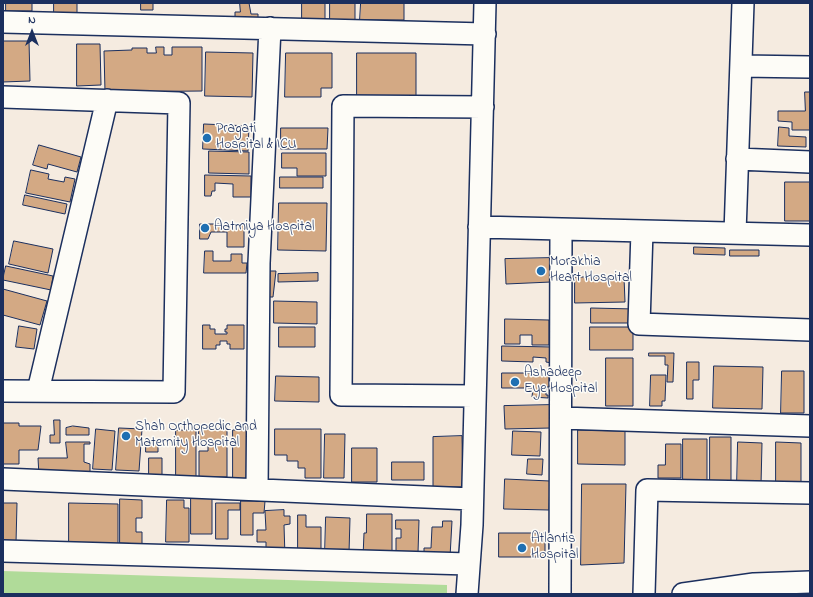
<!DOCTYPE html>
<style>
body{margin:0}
#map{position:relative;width:813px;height:597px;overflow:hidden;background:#f5ebe0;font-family:"Indie Flower",sans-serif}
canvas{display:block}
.frame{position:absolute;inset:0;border:4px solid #1b2f5e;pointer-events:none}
.north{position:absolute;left:12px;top:12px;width:40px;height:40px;-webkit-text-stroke:3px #fdfcf7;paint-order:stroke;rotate:0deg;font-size:11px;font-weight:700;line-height:16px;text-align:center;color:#1b2f5e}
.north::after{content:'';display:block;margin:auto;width:14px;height:18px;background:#1b2f5e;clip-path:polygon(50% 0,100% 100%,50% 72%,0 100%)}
</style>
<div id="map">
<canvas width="813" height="597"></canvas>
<div class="frame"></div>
<div class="north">N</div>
</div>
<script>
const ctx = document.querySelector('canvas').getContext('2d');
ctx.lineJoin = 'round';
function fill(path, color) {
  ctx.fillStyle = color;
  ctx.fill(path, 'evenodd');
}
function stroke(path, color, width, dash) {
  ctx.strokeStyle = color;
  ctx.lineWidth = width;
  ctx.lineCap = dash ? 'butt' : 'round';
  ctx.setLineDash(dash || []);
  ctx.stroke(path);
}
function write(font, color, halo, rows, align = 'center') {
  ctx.font = font + ' "Indie Flower",sans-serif';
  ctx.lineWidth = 3;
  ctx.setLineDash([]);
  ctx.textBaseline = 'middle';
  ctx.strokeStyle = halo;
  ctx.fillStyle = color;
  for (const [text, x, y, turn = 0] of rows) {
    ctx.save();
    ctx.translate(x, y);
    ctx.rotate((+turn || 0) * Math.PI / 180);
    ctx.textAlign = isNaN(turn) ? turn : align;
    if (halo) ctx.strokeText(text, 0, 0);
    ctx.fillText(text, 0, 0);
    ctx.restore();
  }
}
fill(new Path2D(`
 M3 571 447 585V594H3Z`), '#b0db99');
const building = new Path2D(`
 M6 3H32V11H6Z
 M54 3H77V13H54Z
 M141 3H153V10H141Z
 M240 3H249L251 14H258V21H235V12H240Z
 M302 3H325V21H302Z
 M330 3H355V23H330Z
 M361 3H404V20H360Z
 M3 41H29L30 81 3 82Z
 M77 44H100L101 85 77 86Z
 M156 47H164V55H172V47H202V91L105 92 104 51 132 50V48H147V53H156Z
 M206 52 253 53 252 97 205 96Z
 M286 53H332V88H321V97H285Z
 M357 53H416V97L357 96Z
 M805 92H810V130H792V122L778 121V111H805Z
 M204 124 249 126 248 151 203 149Z
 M779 127 789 128V136L806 137V147L778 146Z
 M281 128H328L327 149H281Z
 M39 145 81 157 77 172 48 164 47 169 33 165Z
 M209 151 249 152V174L209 173Z
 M282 153H326V176H297V168H282Z
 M31 170 49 174 48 179 64 182 65 177 75 179 70 202 26 193Z
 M205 175 251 176V197H233V184L215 183V191H212L211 196H205Z
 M280 177H323V188H280Z
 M785 182H810V221H785Z
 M25 195 67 204 65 214 23 205Z
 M279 203H327L326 251 278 250Z
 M200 224H244V247H227V232H211L208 239H200Z
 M14 241 53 249 48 273 9 264Z
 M694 247 725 248V255L694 254Z
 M730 250H759V256H730Z
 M205 251H213V261H231V254H242V263H247L246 273H204Z
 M551 258V282L506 284 505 259Z
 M6 266 53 276 51 290 3 280Z
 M268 271H276L273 297H268Z
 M318 273V281L278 282V274Z
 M575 277H624L625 302 575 303Z
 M3 289 47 301 40 325 3 315Z
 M274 301 317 302V324L274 323Z
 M591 308 635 309 634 323H591Z
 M505 319 549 320V345H532V335H520V344H505Z
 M203 325H210V329H215V334H227V332H225V329H227V325H244V349H230V344H227V341H220V345H216V349H203Z
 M19 326 37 329 34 349 16 347Z
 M279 327H315V347H279Z
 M590 327H633V350H590Z
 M502 346 552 347V363L546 362V358L533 357V362L502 361Z
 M649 353H674L673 382H667L668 365H665V356H649Z
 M606 358H633V406H606Z
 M687 362H699V380H693V399H687Z
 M714 366 763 367 762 409 713 408Z
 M782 371H804V413H781Z
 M502 373H549V387H546V395H548V398L532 397 533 388H502Z
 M651 375H666L665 401H662V406H650Z
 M276 376 319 377V402L275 401Z
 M551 405V428L505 429 504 406Z
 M54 420H60V443H50V435H54Z
 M3 423H19V426H41L38 450H19V464H3Z
 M73 426 89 428V435H66V428Z
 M119 428 142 429 139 471 116 470Z
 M96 429 115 431 112 470 93 469Z
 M199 429H227V477H210V482H199V451H208V440H199Z
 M275 429H321V478H305V468H298V461H287V455H275Z
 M176 430H196V479H176Z
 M233 430H251V479H233Z
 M578 430 625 431V465L578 464Z
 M513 431 541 432 540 456 512 455Z
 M325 434H345L344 478H324Z
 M462 436 463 487H433V437Z
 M710 437H731V482H710Z
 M683 439H707V480H683Z
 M66 442H90V444H84V462L90 464V476H39L38 458H67Z
 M738 442 762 443 761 485H737Z
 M776 442 801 443V486H776Z
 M146 443H158V452H146Z
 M666 444H681V478H658V465H665Z
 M352 448H377V482H352Z
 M149 458H162V475H149Z
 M528 459H543L542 475 527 474Z
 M392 462H424V480H392Z
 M505 479 550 481 549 510 504 509Z
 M582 484H626L624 563 581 565Z
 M191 494H212V534H191Z
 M120 499 142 500V518H136V532H142V544L120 543Z
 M167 500H184V508H189V542H166Z
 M241 501H265L264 513H253V535H241Z
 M3 503H17L16 543H3Z
 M69 503 118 504V548L69 547Z
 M216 503H240V510H228V539H216Z
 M284 510V516H290V524L284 525 285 557H266V542H257V530H266L265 511Z
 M367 514H392V558L363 557 364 533H366Z
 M298 515H306V527H321V557H298Z
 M326 517 350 518 349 553H325Z
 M396 520H419L418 553H396V538H401V529H396Z
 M443 521H452L450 557 424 556V548H431L432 527H442Z
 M499 533H545V557H499Z`);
fill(building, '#d3a984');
stroke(building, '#1b2f5e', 1);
const street = new Path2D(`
 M3 22 485 34
 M741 66 810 67
 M3 97 179 103 174 392 3 391
 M737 159 810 162
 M479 227 810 235
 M642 231 639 324 810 330
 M735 233 743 3
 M38 391 107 100
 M475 396 341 395 343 106 483 107
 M561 418 810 426
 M3 479 472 499
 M257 490 259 263 270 28
 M3 551 469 564
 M467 594 472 525 485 3
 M560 594 561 229
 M644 594 647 490 810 493
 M683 594 754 584 810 582`);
stroke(street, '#1b2f5e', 24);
stroke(street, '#fdfcf7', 21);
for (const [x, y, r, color] of [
 [207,138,5,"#1f6fb2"],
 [205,228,5,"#1f6fb2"],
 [541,271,5,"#1f6fb2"],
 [515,382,5,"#1f6fb2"],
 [126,436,5,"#1f6fb2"],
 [522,548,5,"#1f6fb2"]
]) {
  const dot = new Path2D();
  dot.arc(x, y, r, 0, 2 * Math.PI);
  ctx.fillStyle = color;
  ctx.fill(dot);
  stroke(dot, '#fdfcf7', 1.5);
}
write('14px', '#1b2f5e', '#fdfcf7', [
 ["Pragati",216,130],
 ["Hospital & ICU",216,146],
 ["Aatmiya Hospital",214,228],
 ["Morakhia",550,263],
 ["Heart Hospital",550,279],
 ["Ashadeep",524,374],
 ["Eye Hospital",524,390],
 ["Shah Orthopedic and",135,428],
 ["Maternity Hospital",135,444],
 ["Atlantis",531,540],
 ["Hospital",531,556]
], 'left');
</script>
